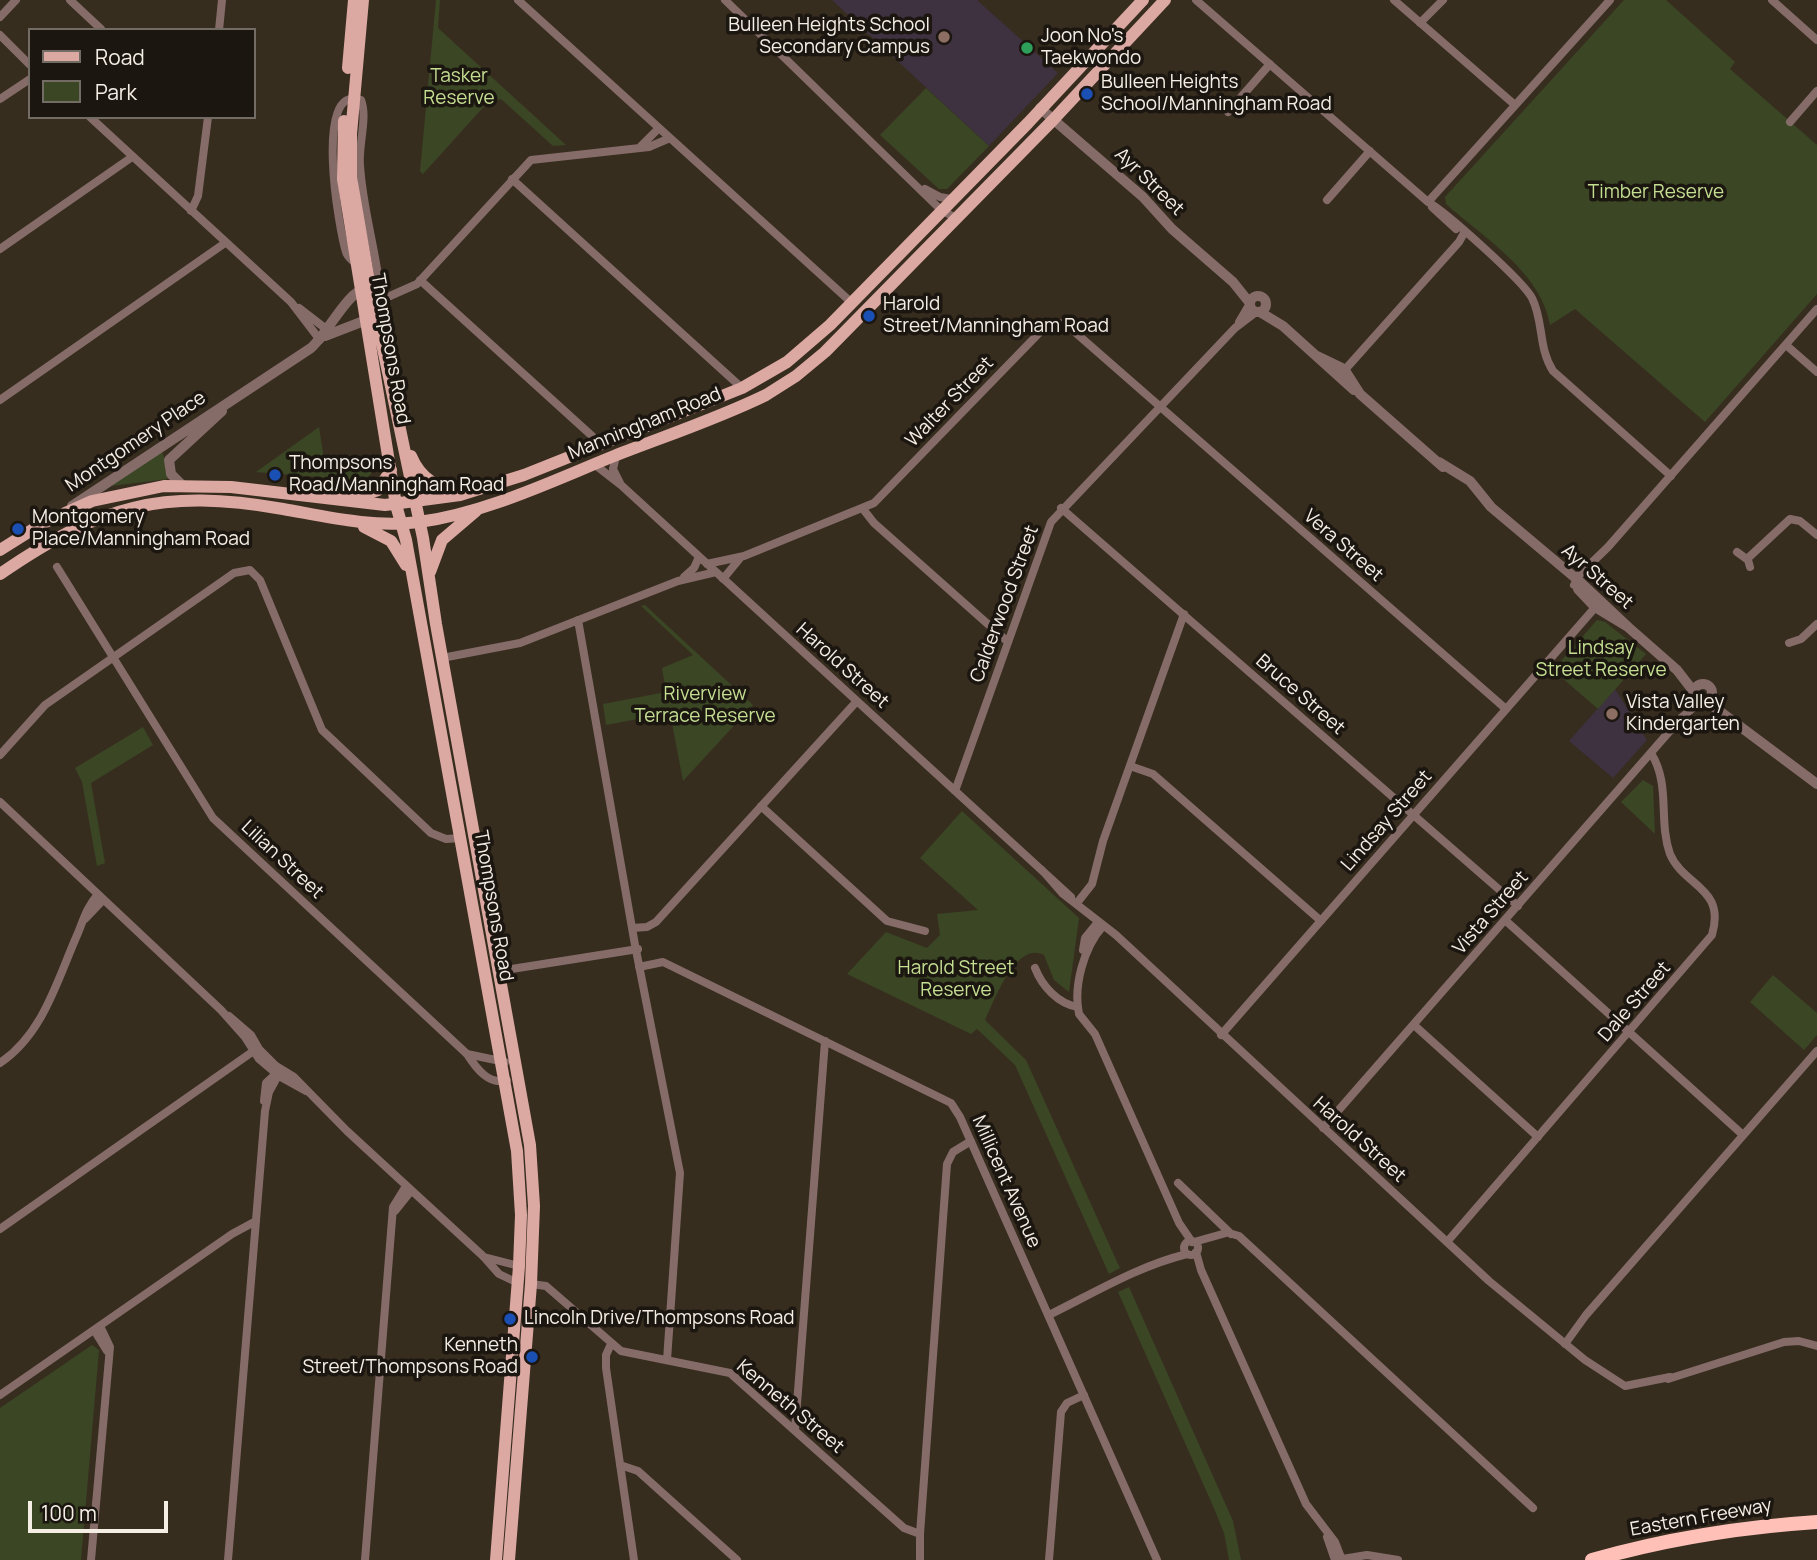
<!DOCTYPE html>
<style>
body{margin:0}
#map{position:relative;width:1817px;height:1560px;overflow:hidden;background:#372d1f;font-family:Manrope,sans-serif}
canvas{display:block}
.legend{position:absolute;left:28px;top:28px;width:228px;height:91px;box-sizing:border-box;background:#1b1610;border:2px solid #726c65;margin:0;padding:9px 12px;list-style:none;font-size:21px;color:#f5eee5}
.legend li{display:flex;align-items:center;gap:14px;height:35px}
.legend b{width:35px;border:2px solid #726c65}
.scale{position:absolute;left:28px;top:1501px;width:140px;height:32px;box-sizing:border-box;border:4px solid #f5eee5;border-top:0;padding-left:9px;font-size:21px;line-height:24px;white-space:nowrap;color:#f5eee5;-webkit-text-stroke:5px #1b1610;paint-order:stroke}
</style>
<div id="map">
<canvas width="1817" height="1560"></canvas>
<ul class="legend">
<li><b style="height:9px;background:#dca8a2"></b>Road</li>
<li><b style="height:19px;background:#3a4624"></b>Park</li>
</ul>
<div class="scale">100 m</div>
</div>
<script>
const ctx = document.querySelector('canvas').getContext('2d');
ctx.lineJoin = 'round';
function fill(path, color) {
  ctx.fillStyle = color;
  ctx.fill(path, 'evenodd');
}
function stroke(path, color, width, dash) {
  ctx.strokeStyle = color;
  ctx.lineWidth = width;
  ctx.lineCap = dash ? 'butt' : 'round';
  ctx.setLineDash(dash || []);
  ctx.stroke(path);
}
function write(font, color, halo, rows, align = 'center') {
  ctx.font = font + ' Manrope,sans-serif';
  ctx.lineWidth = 7;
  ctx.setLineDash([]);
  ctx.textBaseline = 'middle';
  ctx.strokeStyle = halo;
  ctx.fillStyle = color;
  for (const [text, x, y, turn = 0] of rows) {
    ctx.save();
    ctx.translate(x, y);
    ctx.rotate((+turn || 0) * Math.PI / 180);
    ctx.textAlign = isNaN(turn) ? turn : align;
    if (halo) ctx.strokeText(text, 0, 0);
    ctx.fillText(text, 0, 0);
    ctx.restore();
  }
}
fill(new Path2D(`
 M832 0H977L1058 73 989 146Z
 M1615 689 1647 740 1613 778 1569 741Z`), '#3e3140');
fill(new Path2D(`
 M436 0H440L438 28 566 145 553 146 501 99 488 102 423 174 420 171Z
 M1624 0H1666L1735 62 1730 69 1817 145V294L1705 422 1575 309 1550 325C1541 272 1484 238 1446 204L1445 197Z
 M926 88 989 146 947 189H939L880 135Z
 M319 427 325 465 371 460 372 472 366 481 256 472Z
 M161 450C167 459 163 469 168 479L111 486Z
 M645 605 753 705 683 781 670 713 606 725 603 704 666 692 662 668 693 655 641 606Z
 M1597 620 1605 622 1646 654 1598 709 1553 670Z
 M143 727 153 745 91 783 105 863 97 866 82 782 75 768Z
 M1643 780 1653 786 1655 834 1621 802Z
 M962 811 1079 918 1069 992 1054 980 1044 955C1016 940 994 1001 985 1020L1026 1060 1118 1264 1120 1268 1109 1274 1015 1065 977 1029 971 1034 847 974 886 932 927 948 940 935 937 914 978 910 920 858Z
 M1773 975 1817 1013V1035L1804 1050 1750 1002Z
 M1129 1287 1233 1521 1241 1560H1229L1224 1533 1213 1506 1118 1292Z
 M92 1345 99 1350 81 1560H0V1408Z`), '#3a4624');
stroke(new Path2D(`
 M70 0 101 29
 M518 0 852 303
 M725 0 941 210 956 218
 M1196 0 1428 202C1446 212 1523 281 1532 298 1544 322 1538 348 1553 371L1671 476
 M1394 0 1515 105
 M1772 0 1817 40
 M0 17 16 0
 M1420 23 1443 0
 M219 30 222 0
 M0 35 30 65
 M0 99 30 79
 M1228 112 1270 64
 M90 117 291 302 320 340
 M1790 122 1817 91
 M641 146 659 128
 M512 179 742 388
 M925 189 940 197 951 199
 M1327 200 1370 151
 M1428 202 1610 0
 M1432 207 1456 229
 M191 211 198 196 208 117
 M0 249 132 157
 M356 264C352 260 347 257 346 252 339 230 313 82 361 100 368 117 358 146 360 165 363 218 383 269 381 322
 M420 280 602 445
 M381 300 417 284 531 160 649 147 670 138
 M299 308 330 332
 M1239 322 1249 305
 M1786 345 1817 372
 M1342 373 1459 242 1464 233
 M0 400 225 243
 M616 456 613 469 620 483
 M594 464 621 485 1071 897
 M1061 508 1518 906
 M863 509 874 523 1008 642
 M1737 552 1748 560 1750 567
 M1747 559 1790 519 1800 521 1817 535
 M707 564 744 556 874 503 1044 328 1060 323 1069 327 1506 709
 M57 567 213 818 467 1054C476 1068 489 1086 507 1080
 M684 577 694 568 699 557
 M723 579 741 557
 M1574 585 1579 575 1608 547 1817 309
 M578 620 635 945 680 1173 667 1360
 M1789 643 1801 639 1817 624
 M442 658 520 643 678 581 716 572
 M0 755 45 705 234 573 250 570 260 580 322 730 431 833 446 839 461 838
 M1130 766 1153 774 1321 921
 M955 791 1051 522 1235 328 1256 312
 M0 802 221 1010 245 1037 259 1059 279 1076 306 1091
 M761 806 887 921 925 931
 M1042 870 1062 893 1116 935 1489 1281 1585 1360 1625 1386 1670 1377
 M1077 903 1092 884 1103 841 1184 614
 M85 919 103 900
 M1505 920 1743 1135
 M1103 926C1084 947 1073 986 1079 1014L1095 1034 1179 1223 1192 1242
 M632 928 647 927 656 922 857 701
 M1083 950 1085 938 1098 922
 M639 967 663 962 951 1103 960 1117 1157 1560
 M1035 968C1042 986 1058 1004 1078 1007
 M499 971 638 949
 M229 1016 251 1035 259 1049 276 1066 294 1077 347 1131 484 1257 499 1274 518 1283
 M1414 1025 1538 1137
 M1221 1035 1599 603
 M467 1054 505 1062
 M0 1063C44 1033 57 980 78 933 84 918 87 907 98 894
 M264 1101 266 1083 279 1071
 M1323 1128 1682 717 1702 701
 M1178 1183 1231 1234
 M395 1211 411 1191
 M0 1229 255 1050
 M1229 1233 1239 1236 1533 1508
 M1184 1248a7 7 0 1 1 14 0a7 7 0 1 1-14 0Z
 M1194 1242 1226 1233
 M1447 1242 1712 935C1726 887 1684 887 1670 854 1658 820 1671 785 1651 753
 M1196 1252 1201 1270 1306 1504 1335 1542 1342 1560
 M484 1257 519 1266
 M531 1284 546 1286 621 1351 730 1373 904 1528 920 1534V1560
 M1049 1315C1094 1293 1138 1266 1187 1254
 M94 1330 107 1351
 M611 1344 606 1355V1368L634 1560
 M1565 1344 1586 1315 1817 1051
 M1668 1379 1784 1342 1799 1341 1817 1346
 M0 1395 232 1234 256 1221
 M795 1430 825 1041
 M620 1465 638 1471 737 1560
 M920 1534 947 1164 953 1152 971 1141
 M1327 1537 1335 1560
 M91 1560 110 1347 100 1326
 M228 1560 265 1111 269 1092 281 1070
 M365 1560 393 1207 406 1186
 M1049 1560 1061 1412 1067 1403 1084 1395
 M1336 1560 1367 1555 1398 1560`), '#866c69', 8);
stroke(new Path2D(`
 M1040 108 1143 197 1172 229 1233 282 1249 302
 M1250 304a8 8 0 1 1 16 0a8 8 0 1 1-16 0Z
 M1260 312 1283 326 1354 390
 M325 336 369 319
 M1317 356 1344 369 1360 394 1443 467
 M1439 462 1470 481 1491 507 1579 581 1628 627
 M182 485 171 474 169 460 222 411
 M72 506 311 348C328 333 347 292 366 288
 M1578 589 1595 607 1628 627 1677 670 1694 692
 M1694 693a9 9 0 1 1 18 0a9 9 0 1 1-18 0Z
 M1706 701 1817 784`), '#866c69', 10);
stroke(new Path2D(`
 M363 0 351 134V177L370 287 423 538 436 624 530 1145 534 1206 531 1284 509 1560
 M348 68 354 0
 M344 121 343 179 396 505 406 540 517 1151 521 1215 519 1266 496 1560
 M411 456C421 480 437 486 460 495
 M354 498 378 490 391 470
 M364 527 391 541 406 565
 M0 550 43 523 92 501 164 486 231 487 385 505 460 495 524 475 742 388 787 362 830 325 1028 123 1143 0
 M430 572 442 540 476 511
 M0 574C100 505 162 488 283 509 328 517 373 528 419 522 486 513 552 481 614 456 665 436 717 419 766 395L796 376 825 352 1053 120 1165 0`), '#dca8a2', 12);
stroke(new Path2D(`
 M1592 1560C1666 1539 1740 1527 1817 1522`), '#ffc0b8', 14);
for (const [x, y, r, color] of [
 [944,37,7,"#8d6e63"],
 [1027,48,7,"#2e9e5b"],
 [1087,94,7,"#1a4fb4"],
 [869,316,7,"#1a4fb4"],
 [275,475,7,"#1a4fb4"],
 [18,529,7,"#1a4fb4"],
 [1612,714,7,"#8d6e63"],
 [510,1319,7,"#1a4fb4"],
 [532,1357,7,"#1a4fb4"]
]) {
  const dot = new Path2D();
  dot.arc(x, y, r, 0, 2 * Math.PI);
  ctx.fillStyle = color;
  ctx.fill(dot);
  stroke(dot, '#1b1610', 2.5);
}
write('19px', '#f5eee5', '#1b1610', [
 ["Bulleen Heights School",930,26,"right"],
 ["Secondary Campus",930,48,"right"],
 ["Joon No's",1041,37],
 ["Taekwondo",1041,59],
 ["Bulleen Heights",1101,83],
 ["School/Manningham Road",1101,105],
 ["Harold",883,305],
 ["Street/Manningham Road",883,327],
 ["Thompsons",289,464],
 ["Road/Manningham Road",289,486],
 ["Montgomery",32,518],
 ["Place/Manningham Road",32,540],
 ["Vista Valley",1626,703],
 ["Kindergarten",1626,725],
 ["Lincoln Drive/Thompsons Road",524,1319],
 ["Kenneth",518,1346,"right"],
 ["Street/Thompsons Road",518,1368,"right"]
], 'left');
write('19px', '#c4de92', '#1b1610', [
 ["Tasker",459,77],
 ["Reserve",459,99],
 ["Timber Reserve",1656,193],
 ["Lindsay",1601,649],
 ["Street Reserve",1601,671],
 ["Riverview",705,695],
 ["Terrace Reserve",705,717],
 ["Harold Street",956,969],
 ["Reserve",956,991]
]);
write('19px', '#f5eee5', '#1b1610', [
 ["Ayr Street",1149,182,44],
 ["Thompsons Road",390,349,80],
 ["Walter Street",950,402,-46],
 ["Manningham Road",645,424,-22],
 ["Montgomery Place",136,442,-34],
 ["Vera Street",1343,546,41],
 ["Ayr Street",1597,577,41],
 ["Calderwood Street",1005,604,-70],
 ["Harold Street",842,666,42],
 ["Bruce Street",1300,695,41],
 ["Lindsay Street",1387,821,-49],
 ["Lilian Street",282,860,43],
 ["Thompsons Road",493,906,80],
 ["Vista Street",1491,913,-49],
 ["Dale Street",1635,1002,-49],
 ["Harold Street",1359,1140,42],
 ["Millicent Avenue",1006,1182,66],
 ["Kenneth Street",790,1407,40],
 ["Eastern Freeway",1701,1518,-10]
]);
</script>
